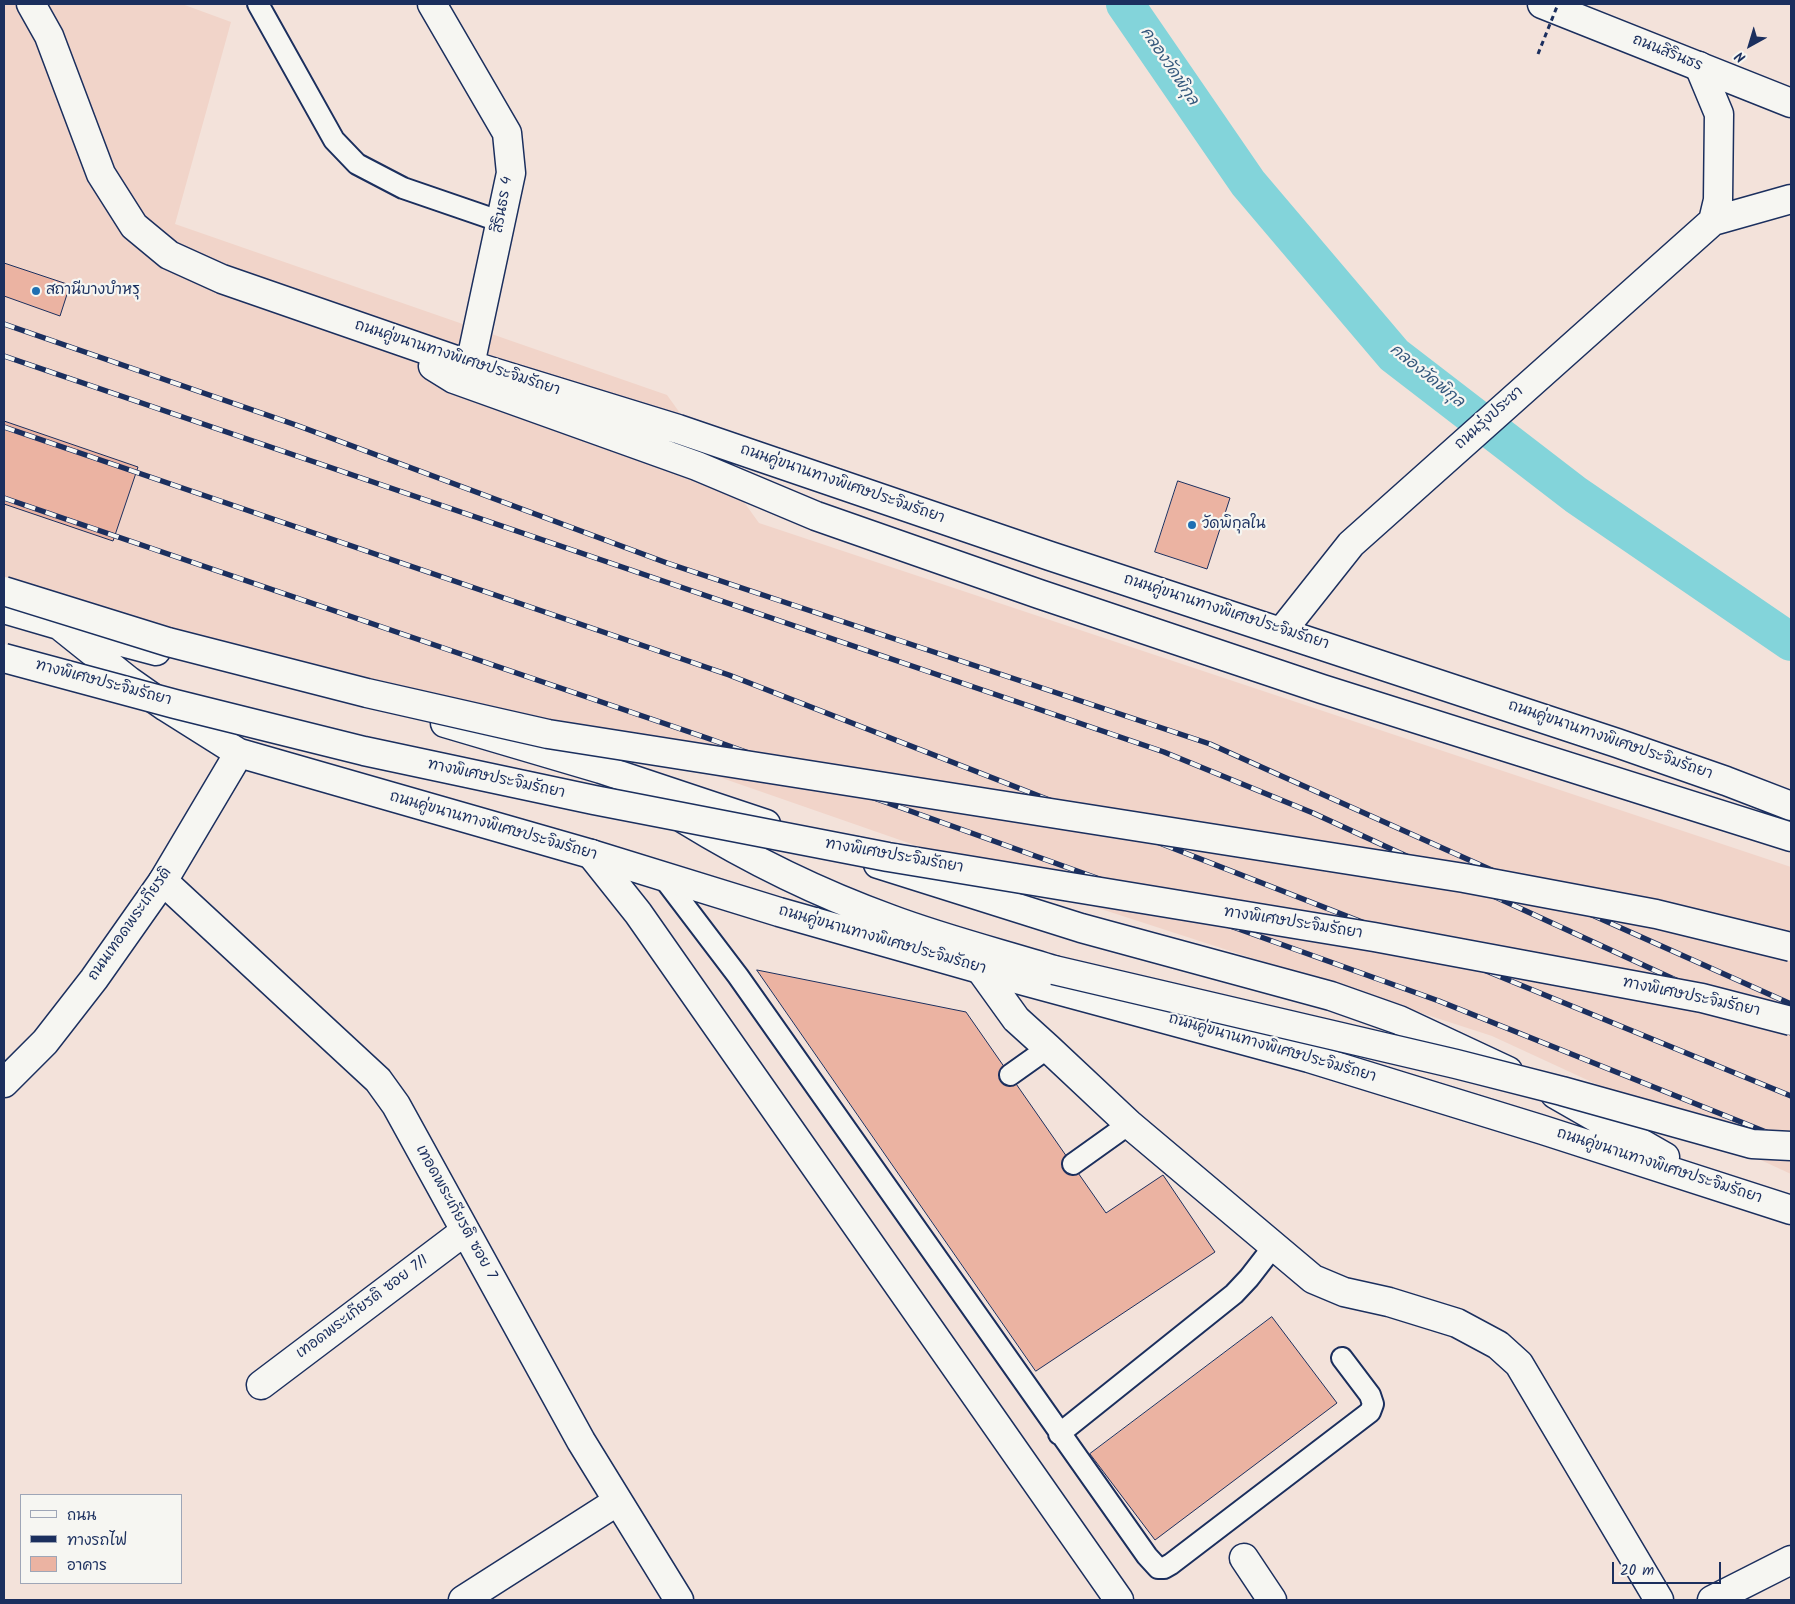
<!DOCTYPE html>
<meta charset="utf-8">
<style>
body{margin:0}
#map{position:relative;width:1795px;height:1604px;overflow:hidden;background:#f3e2da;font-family:Kalam,"Playpen Sans Thai",sans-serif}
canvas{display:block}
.frame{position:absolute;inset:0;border:5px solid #1b2f5e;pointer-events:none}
.legend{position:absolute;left:20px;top:1494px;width:162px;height:90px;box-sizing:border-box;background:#f6f6f2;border:1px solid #9ea6b7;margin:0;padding:6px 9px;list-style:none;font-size:15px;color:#1b2f5e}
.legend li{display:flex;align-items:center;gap:10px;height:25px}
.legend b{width:25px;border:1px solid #9ea6b7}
.north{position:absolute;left:1725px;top:20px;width:50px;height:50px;-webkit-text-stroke:4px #f6f6f2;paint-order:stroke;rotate:219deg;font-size:14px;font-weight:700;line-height:20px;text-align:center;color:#1b2f5e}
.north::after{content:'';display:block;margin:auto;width:18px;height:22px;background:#1b2f5e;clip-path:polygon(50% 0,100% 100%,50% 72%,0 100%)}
.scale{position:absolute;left:1612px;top:1562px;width:109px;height:22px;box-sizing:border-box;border:2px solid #1b2f5e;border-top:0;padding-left:6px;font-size:15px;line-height:18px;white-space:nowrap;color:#1b2f5e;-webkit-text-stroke:4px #f6f6f2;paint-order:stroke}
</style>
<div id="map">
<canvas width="1795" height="1604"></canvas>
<div class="frame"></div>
<ul class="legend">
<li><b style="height:6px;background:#f6f6f2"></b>ถนน</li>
<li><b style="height:6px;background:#1b2f5e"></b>ทางรถไฟ</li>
<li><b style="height:14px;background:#ebb3a2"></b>อาคาร</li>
</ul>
<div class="north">N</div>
<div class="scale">20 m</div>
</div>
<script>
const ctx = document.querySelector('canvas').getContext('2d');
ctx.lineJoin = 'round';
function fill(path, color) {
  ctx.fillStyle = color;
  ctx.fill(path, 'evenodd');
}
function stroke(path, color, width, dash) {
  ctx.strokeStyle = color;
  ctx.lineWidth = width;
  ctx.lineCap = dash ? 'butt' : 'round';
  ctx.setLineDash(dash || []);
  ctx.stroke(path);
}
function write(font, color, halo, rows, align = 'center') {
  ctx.font = font + ' Kalam,"Playpen Sans Thai",sans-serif';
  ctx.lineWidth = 4.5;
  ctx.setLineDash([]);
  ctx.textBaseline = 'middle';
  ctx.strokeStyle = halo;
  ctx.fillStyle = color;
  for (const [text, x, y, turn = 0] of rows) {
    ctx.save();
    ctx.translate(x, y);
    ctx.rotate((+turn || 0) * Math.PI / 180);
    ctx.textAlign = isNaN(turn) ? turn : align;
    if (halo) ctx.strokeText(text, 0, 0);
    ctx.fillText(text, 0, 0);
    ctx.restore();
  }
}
fill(new Path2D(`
 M4 4H182L231 22 175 224 667 395 759 523 1791 867V1174L1492 1036 1061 896 673 761 179 638 4 582Z`), '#f1d4c9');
stroke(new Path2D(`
 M1125 4 1248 183 1394 355 1576 495 1791 642`), '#83d4da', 38);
const building = new Path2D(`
 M4 263 70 285 60 316 4 296Z
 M4 421 138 467 113 541 4 504Z
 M1178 481 1230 498 1207 569 1155 552Z
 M757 970 966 1012 1106 1213 1163 1175 1215 1252 1036 1371Z
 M1272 1317 1337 1403 1155 1540 1090 1454Z`);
fill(building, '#ebb3a2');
stroke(building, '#1b2f5e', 1);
const service = new Path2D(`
 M258 4 334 140 357 164 403 188 502 222
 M662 876 738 976 1147 1556 1158 1568H1164L1171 1564 1370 1412 1373 1404 1370 1395 1342 1358
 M1010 1075 1048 1048
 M1073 1164 1129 1124
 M1059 1434 1234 1294 1249 1278 1273 1247`);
const minor = new Path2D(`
 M432 4 507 133 511 173 470 365
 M591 854 638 913 1119 1600
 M163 881 378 1080 396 1105 581 1441 679 1600
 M980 969 1016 1019 1048 1048 1129 1124 1313 1279 1344 1292 1389 1302 1457 1323 1498 1345 1519 1364 1659 1600
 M261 1385 465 1231
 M1244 1558 1272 1600
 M463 1600 618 1501
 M1712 1600 1791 1560`);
const tertiary = new Path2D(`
 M1699 66 1719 114 1718 200 1713 221
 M1282 631 1351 544 1713 221 1791 199`);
const secondary = new Path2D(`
 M31 4 49 36 101 174 134 226 169 255 222 279 470 365 678 429 1050 556 1617 743 1726 781 1791 806
 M433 366 454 379 697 466 816 516 1039 594 1322 689 1791 837
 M4 609 59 625 129 681 166 707 239 753 591 854 779 912 980 969 1309 1058 1543 1130 1791 1210
 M69 628 156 651
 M445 723 601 769 766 824
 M684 819C749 859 818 893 890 919 943 939 999 953 1054 970
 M878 864 1081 928 1331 996 1399 1020 1508 1071
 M4 1083 45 1042 94 979 163 881 239 753
 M1555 1094 1665 1157`);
const primary = new Path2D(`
 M1542 4 1791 103`);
stroke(service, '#1b2f5e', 24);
stroke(minor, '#1b2f5e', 31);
stroke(tertiary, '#1b2f5e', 31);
stroke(secondary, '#1b2f5e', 31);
stroke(primary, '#1b2f5e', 31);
stroke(service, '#f6f6f2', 20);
stroke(minor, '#f6f6f2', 28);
stroke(tertiary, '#f6f6f2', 28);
stroke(secondary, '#f6f6f2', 28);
stroke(primary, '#f6f6f2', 28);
const rail = new Path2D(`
 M4 324 296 425 667 563 1210 744 1791 1004
 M4 356 1164 752 1313 813 1791 1033
 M4 427 729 675 1462 961 1791 1096
 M4 498 707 738 1439 1001 1791 1142`);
stroke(rail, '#1b2f5e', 5.5);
stroke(rail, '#f6f6f2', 4, [11]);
const secondaryBridge = new Path2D(`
 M1054 970 1456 1064 1562 1091 1752 1144 1791 1146`);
const motorwayBridge = new Path2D(`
 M4 591 168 642 367 693 548 734 1464 878 1656 914 1791 947
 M4 658 175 704 364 751 594 800 888 857 1374 937 1702 998 1791 1021`);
stroke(secondaryBridge, '#1b2f5e', 31, []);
stroke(motorwayBridge, '#1b2f5e', 31, []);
stroke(new Path2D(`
 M1538 54 1558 4`), '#1b2f5e', 3, [5, 4]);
stroke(secondaryBridge, '#f6f6f2', 28);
stroke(motorwayBridge, '#f6f6f2', 28);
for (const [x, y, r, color] of [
 [36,291,5,"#1f6fb2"],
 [1192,525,5,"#1f6fb2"]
]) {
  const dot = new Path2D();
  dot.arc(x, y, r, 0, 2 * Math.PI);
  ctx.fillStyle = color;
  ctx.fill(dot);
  stroke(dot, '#f6f6f2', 2);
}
write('15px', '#1b2f5e', '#f6f6f2', [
 ["ถนนสิรินธร",1667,54,22],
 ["สิรินธร 4",504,205,-80],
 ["ถนนคู่ขนานทางพิเศษประจิมรัถยา",457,359,18],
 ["ถนนรุ่งประชา",1490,419,-42],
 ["ถนนคู่ขนานทางพิเศษประจิมรัถยา",842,485,19],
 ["ถนนคู่ขนานทางพิเศษประจิมรัถยา",1226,613,18],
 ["ทางพิเศษประจิมรัถยา",103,684,15],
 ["ถนนคู่ขนานทางพิเศษประจิมรัถยา",1610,741,19],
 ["ทางพิเศษประจิมรัถยา",496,780,12],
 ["ถนนคู่ขนานทางพิเศษประจิมรัถยา",493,827,16],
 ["ทางพิเศษประจิมรัถยา",894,857,10],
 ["ทางพิเศษประจิมรัถยา",1293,924,9],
 ["ถนนเทอดพระเกียรติ",131,925,-55],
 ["ถนนคู่ขนานทางพิเศษประจิมรัถยา",882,941,16],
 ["ทางพิเศษประจิมรัถยา",1691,998,12],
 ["ถนนคู่ขนานทางพิเศษประจิมรัถยา",1272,1049,16],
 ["ถนนคู่ขนานทางพิเศษประจิมรัถยา",1659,1167,18],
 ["เทอดพระเกียรติ ซอย 7",455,1213,61],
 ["เทอดพระเกียรติ ซอย 7/1",363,1308,-37]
]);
write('15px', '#1b2f5e', '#f6f6f2', [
 ["สถานีบางบำหรุ",46,291],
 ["วัดพิกุลใน",1202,525]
], 'left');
write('italic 16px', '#35587d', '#f6f6f2', [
 ["คลองวัดพิกุล",1168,67,56],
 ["คลองวัดพิกุล",1426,377,39]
]);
</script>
